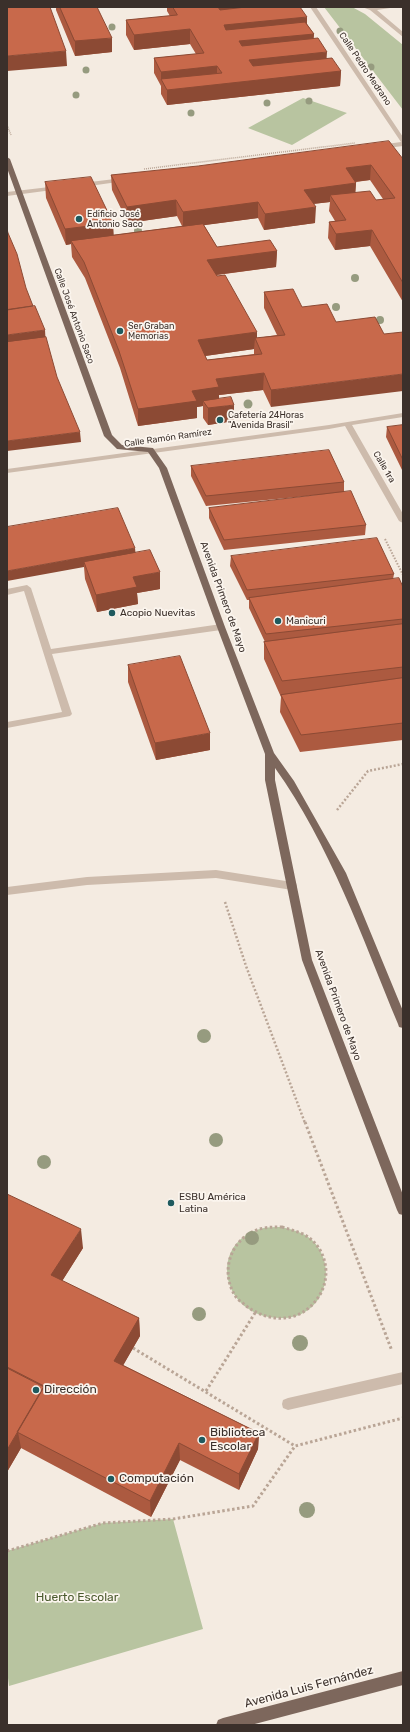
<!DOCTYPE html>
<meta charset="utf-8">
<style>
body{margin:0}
#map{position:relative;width:410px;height:1732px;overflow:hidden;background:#f4ebe1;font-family:Rubik,sans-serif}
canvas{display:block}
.frame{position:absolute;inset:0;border:8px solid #3b302b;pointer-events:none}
</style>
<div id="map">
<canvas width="410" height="1732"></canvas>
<div class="frame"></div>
</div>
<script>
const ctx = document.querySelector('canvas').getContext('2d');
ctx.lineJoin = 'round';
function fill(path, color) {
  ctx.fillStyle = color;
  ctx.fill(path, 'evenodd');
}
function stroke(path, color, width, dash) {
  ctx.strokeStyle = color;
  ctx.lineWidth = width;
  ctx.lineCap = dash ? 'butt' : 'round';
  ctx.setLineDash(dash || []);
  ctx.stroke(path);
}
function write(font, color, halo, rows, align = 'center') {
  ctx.font = font + ' Rubik,sans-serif';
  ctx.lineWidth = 3.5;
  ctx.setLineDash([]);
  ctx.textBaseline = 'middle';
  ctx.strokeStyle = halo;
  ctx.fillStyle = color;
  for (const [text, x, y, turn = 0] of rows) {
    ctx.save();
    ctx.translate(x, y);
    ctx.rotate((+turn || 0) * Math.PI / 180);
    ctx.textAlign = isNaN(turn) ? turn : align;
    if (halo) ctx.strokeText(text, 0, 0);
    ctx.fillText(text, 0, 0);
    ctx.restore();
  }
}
fill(new Path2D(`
 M324 7H352L365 14 403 45V110Z
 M303 98 347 113 292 145 248 128Z
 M280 1227C291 1229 304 1232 313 1241 339 1268 324 1316 285 1318 219 1321 206 1240 264 1228 269 1227 275 1227 280 1227Z
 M173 1519 203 1629 9 1686 7 1670V1551L103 1523Z`), '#b8c4a0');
stroke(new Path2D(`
 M7 125 11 135
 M144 169 355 143`), '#b9a596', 1.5, [1, 1]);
stroke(new Path2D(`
 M385 539 403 575`), '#b9a596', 2, [1.5, 1.5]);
stroke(new Path2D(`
 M337 810 368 771 403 764
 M225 902 246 966 305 1123`), '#b9a596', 2.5, [2, 2]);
stroke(new Path2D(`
 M305 1122 392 1351
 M282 1227C289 1229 296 1231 303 1234 327 1246 333 1278 317 1299 299 1324 268 1323 245 1305 242 1302 238 1300 236 1297 218 1271 232 1234 264 1228 270 1227 276 1227 282 1227Z
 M133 1348 295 1446
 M206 1391 255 1313
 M7 1551 103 1523 173 1519 253 1506 295 1446 403 1418`), '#b9a596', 3, [2.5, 2.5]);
fill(new Path2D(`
 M310 7H316L403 137V146L379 149 376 147 379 145 401 142Z
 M362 7H397L377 10 403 32V37L370 10Z
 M123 178 126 180 125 181 82 187 79 185 82 183Z
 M58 186 60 187V189L7 196V192Z
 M403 413V417L352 425 403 514V523L399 521 345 426 329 429 7 473V469L329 425Z
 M27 585 31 588 51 649 221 624 225 627 221 630 52 654 72 714 70 716 7 728V722L62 712 24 591 7 595V589Z
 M216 870 292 882 296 883 297 886 296 889 292 890 216 878 87 885 7 895V887L87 877Z
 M403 1372V1384L288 1410 283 1408 282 1404 283 1400 288 1398Z`), '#cdbbac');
fill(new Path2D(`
 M7 157 10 159 112 435 122 445 153 448 167 468 225 627 274 753 294 781 346 873 403 1011V1028L399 1027 398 1024C362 937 330 845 275 768V780L312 960 403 1195V1215L399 1214 397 1210 302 960 265 780V754L217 627 159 468 148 452 117 449 104 436 7 168Z
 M403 1671V1685L251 1725H216L218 1720 223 1718Z`), '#7d675c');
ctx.fillStyle = '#969b7f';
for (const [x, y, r] of [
 [112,27,3.5],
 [340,31,3.5],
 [371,67,3.5],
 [86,70,3.5],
 [76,95,3.5],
 [309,101,3.5],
 [267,103,3.5],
 [191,113,3.5],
 [138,231,4],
 [355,278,4],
 [336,307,4],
 [380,320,4],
 [248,404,4.5],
 [204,1036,7],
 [216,1140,7],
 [44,1162,7],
 [252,1238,7],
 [199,1314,7],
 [300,1343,8],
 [307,1510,8]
]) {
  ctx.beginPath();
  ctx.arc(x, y, r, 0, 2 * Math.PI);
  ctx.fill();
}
fill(new Path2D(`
 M56 7H97L112 52 75 56 56 10Z
 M167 7H300L307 24 314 34 313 39 327 59 341 71 340 86 167 105 161 94V86L154 73V58L196 54 190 44 134 50 126 35V20L170 16 167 11Z
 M403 159V302L370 246 335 250 328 238 329 222 335 221 329 211 330 202 313 204 315 223 264 230 258 218 204 225 217 247 277 251 276 267 217 275 257 338 277 335 264 308V292L302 307 271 407 263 390 219 395V399L234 421 208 425 203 418V406L197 407V418L138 426 120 368 85 278 72 257 71 244 66 245 46 198 45 182 113 235 182 226 177 216 128 223 112 190 111 175ZM370 180 383 199 376 200 355 193 356 183V182ZM254 349V354L207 360 205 356Z
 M403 425V472L386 437 387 427Z
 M191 466 344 482V492L366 525 365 535 224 550 209 518V508L317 495 206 506 191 476Z
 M7 527 135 552 160 589 137 593 138 604 97 612 85 579 84 567Z
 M231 556 394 574 393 579 403 587V740L300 752 280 712 281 697 264 659V642H265L249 608V600H247L230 566Z
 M128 665 210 750 156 760 128 682Z
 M7 1194 83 1248 62 1281 139 1318 140 1336 123 1365 259 1433 258 1449 239 1490 180 1460 151 1517 21 1448 7 1472Z`), '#ac5a40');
fill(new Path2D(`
 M218 7H291L218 21Z
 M307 17V31L224 40V25Z
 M190 29V44L134 50V35Z
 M314 34 313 48 239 56V41Z
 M112 38V52L75 56V41Z
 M66 51 67 66 7 71V56Z
 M327 52 326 67 248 75 249 60Z
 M217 66V81L161 79V86V72Z
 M341 71 340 86 167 105V90Z
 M371 165 370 180 344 183 346 168Z
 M356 183 355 199 330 195V202L303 205 304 190Z
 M176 200 177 216 128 223 127 207Z
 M258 202V218L183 228V212Z
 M316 207 315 223 264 230 265 214Z
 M113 223 114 239 71 241V244L66 245 65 229Z
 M372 230 370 246 335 250 336 234Z
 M277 251 276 267 207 276V260Z
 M45 330 46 347 7 352V335Z
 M257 332V343L255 338 254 349 198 357V340Z
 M264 373 263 390 219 395V404L203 401V406L197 407V418L138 426V409L192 391 216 379Z
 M403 374V391L271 407V390Z
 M234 405V421L208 425V408Z
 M80 432 81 442 7 451V441Z
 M135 548 136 558 84 562V567L7 581V571Z
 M160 572V589L137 593 138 604 97 612 96 595 133 577Z
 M210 733V750L156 760 155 743Z
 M81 1229 83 1248 54 1294 51 1275Z
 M139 1318 140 1336 116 1378 114 1361Z
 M18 1432 21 1448 7 1472V1450Z
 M259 1433 258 1449 239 1490V1474Z
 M179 1443 180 1460 151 1517 150 1501Z`), '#8c4a34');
const building = new Path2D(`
 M7 7H50L66 51 7 56Z
 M60 7H97L112 38 75 41Z
 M173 7H218L220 10 246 7H300L307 17 224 25 226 30 305 22 314 34 239 41 242 46 318 38 327 52 249 60 253 66 332 58 341 71 167 90 161 79 222 73 217 66 161 72 154 58 204 53 190 29 134 35 126 20 177 15Z
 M389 141 403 159V283L372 230 336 234 329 222 346 220 330 195 370 191 376 200 395 198 371 165 346 168 356 183 304 190 316 207 265 214 258 202 183 212 176 200 127 207 111 175 198 166Z
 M91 177 113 223 65 229 45 182Z
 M203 224 217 247 270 240 277 251 207 260 217 276 225 275 257 332 198 340 207 360 262 354 255 338 285 335 264 292 293 289 302 307 327 304 336 322 375 317 384 334 403 332V374L271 390 264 373 216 379 219 387 192 391 197 401 138 409 119 351 84 262 71 241Z
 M7 229 8 233 17 254 26 288 33 306 7 310Z
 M35 306 45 330 7 335V310Z
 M46 337 57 377 80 432 7 441V342Z
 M231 397 234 405 208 408 203 401Z
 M403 425V460L387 427Z
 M329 450 344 482 206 496 191 466Z
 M351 491 366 525 224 540 209 508Z
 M118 508 135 548 7 571V527Z
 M377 538 394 574 247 590 231 556Z
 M150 550 160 572 133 577 137 587 96 595 84 562Z
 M399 578 403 587V619L266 634 249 598Z
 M403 624V667L282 681 264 642Z
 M180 656 210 733 155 743 128 665Z
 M403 678V723L301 735 281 695Z
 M7 1194 81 1229 51 1275 139 1318 114 1361 259 1433 239 1474 179 1443 150 1501 17 1432 44 1386 7 1367Z
 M7 1368 44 1387 7 1450Z`);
fill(building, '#c8694b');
stroke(building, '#8c4a34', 1);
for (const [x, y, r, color] of [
 [79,219,4,"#1f5a5e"],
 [120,331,4,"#1f5a5e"],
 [220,420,4,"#1f5a5e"],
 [112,613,4,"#1f5a5e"],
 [278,621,4,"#1f5a5e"],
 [171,1203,4,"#1f5a5e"],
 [36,1390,4,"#1f5a5e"],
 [202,1440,4,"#1f5a5e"],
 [111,1479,4,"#1f5a5e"]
]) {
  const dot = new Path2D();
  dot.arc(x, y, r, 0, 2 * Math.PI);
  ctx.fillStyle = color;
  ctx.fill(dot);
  stroke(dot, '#fbf5ee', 1.5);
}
write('9px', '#3b302b', '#fbf5ee', [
 ["Calle Pedro Medrano",365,69,56],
 ["Calle José Antonio Saco",74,316,70],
 ["Calle Ramón Ramírez",168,438,-8],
 ["Calle 1ra",384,467,60]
]);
write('9px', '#3b302b', '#fbf5ee', [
 ["Edificio José",87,214],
 ["Antonio Saco",87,224],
 ["Ser Graban",128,326],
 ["Memorias",128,336],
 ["Cafetería 24Horas",228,415],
 ["\"Avenida Brasil\"",228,425]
], 'left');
write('10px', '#3b302b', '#fbf5ee', [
 ["Avenida Primero de Mayo",223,597,70],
 ["Avenida Primero de Mayo",338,1005,70]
]);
write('10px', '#3b302b', '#fbf5ee', [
 ["Acopio Nuevitas",120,613],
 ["Manicuri",286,621],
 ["ESBU América",179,1197],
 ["Latina",179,1209]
], 'left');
write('12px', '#3b302b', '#fbf5ee', [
 ["Dirección",44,1390],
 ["Biblioteca",210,1433],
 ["Escolar",210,1447],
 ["Computación",119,1479]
], 'left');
write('12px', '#4a5a2e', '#fbf5ee', [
 ["Huerto Escolar",77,1598]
]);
write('12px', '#3b302b', '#fbf5ee', [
 ["Avenida Luis Fernández",309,1687,-15]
]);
</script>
